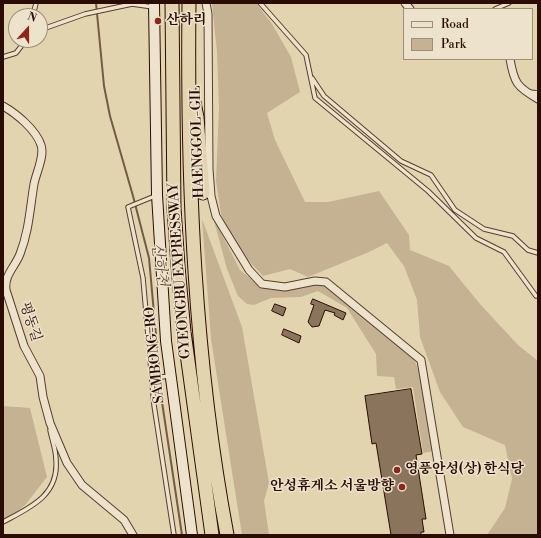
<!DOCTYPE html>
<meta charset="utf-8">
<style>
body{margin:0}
#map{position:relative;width:541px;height:538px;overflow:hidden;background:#e3d4b0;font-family:"Libre Bodoni",serif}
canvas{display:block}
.frame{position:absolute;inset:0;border:4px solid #2a0c02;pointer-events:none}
.legend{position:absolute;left:403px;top:8px;width:130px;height:52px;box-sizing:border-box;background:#ede3cc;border:1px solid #9f8d7b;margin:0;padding:5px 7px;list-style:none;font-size:12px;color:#2a0c02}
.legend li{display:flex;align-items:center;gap:8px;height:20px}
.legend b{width:20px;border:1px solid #9f8d7b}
.north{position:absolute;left:8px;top:8px;width:40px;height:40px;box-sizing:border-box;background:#ede3cc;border:1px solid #9f8d7b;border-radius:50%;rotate:21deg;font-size:11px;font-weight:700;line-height:16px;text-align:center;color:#2a0c02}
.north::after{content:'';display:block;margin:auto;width:14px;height:18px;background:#8f2418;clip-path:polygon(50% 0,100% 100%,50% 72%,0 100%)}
</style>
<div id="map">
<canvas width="541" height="538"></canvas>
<div class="frame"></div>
<ul class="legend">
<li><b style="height:5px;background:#ede3cc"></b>Road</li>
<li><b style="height:11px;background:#c4b292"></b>Park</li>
</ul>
<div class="north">N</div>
</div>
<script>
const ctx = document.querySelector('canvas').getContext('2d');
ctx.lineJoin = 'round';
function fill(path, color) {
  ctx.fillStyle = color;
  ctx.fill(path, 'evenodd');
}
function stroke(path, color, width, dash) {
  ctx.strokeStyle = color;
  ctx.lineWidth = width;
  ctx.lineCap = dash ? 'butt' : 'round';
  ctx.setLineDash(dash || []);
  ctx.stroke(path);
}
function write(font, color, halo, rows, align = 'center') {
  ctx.font = font + ' "Libre Bodoni","Noto Serif KR",serif';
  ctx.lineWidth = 3;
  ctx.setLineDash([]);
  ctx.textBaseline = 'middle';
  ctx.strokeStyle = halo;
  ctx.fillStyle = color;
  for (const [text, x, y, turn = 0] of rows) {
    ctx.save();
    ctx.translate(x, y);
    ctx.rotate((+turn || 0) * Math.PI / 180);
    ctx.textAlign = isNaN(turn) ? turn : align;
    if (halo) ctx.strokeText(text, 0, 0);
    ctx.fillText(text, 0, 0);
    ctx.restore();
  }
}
fill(new Path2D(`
 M212 3H256L272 24 291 57 300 92 267 113 275 140 305 202H328L379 191 409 235 410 250 449 266 480 304 518 345 538 361V535H487L505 508 512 479 505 445 463 427 440 392 420 337 417 300 404 266 387 243 369 252 308 277 290 269 263 276 234 245 221 214 216 181 219 108 217 52Z
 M213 217 240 270 261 287 289 290 315 281V284L331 287 413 356 421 377 434 451 423 453 413 387 396 389 394 377 377 376 376 354 347 308 318 291 301 297 271 298 254 305 247 304 238 296 227 269Z
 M202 219 242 327 269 483 264 501 269 535H242L211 339Z
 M3 406 30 408 47 477 26 504 3 524Z`), '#c4b292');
stroke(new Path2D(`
 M96 3 104 86 110 116 133 196 149 258 162 402 182 535`), '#735b47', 2);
const building = new Path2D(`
 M313 299 346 313 343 320 334 315 335 313 325 310 319 326 312 327 308 322 314 305 311 304Z
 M275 304 286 308 283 316 272 311Z
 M284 329 301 336 299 343 282 335Z
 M411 389 422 454 416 455 426 519H422L424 532H421V535H391L376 443 372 444 365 396Z`);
fill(building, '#8a745c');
stroke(building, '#2a0c02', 1);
const service = new Path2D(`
 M260 3 306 55 315 98 428 191 476 238 504 252 536 296
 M495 9 509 3
 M33 16 36 3
 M40 30 85 14 132 4 153 7
 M3 57 16 53 26 40
 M312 78 324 96 401 161 431 175 455 210 484 229 513 236 528 250 538 253
 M529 92 538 93
 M155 196 128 207 143 278 154 405 174 535
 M152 378 170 376
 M3 522C29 508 59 496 56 460 56 450 52 440 50 430`);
const minor = new Path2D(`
 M206 3 208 14 209 169 211 196 216 216 249 270 262 284 285 287 315 281 326 282 421 360 450 535
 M405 3 410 9
 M510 59C514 83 517 87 538 99
 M3 106C17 114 36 130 41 145 45 156 36 173 34 184 30 208 29 231 20 254 15 267 4 275 6 290L24 346 40 376 43 397 50 423 67 463 82 485 124 520 133 535`);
const secondary = new Path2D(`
 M154 3 157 195 166 341 192 535`);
const motorway = new Path2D(`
 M172 3 174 208 178 266 184 332 212 535
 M189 3C187 181 194 359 227 535
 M193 98 197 117 203 193`);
stroke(service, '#583e2e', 5.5);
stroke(minor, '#583e2e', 9);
stroke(secondary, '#2a0c02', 12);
stroke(motorway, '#2a0c02', 15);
stroke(service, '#ede3cc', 3.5);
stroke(minor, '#ede3cc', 7);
stroke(secondary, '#ede3cc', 10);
stroke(motorway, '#e3d4b0', 13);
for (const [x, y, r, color] of [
 [158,21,4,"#8f2418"],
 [397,470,4,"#8f2418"],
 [402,487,4,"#8f2418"]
]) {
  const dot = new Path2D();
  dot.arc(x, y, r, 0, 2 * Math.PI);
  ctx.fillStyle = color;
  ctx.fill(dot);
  stroke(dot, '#ede3cc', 1.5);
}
write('bold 14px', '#2a0c02', '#ede3cc', [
 ["산하리",166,21],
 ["영풍안성(상) 한식당",405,470],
 ["안성휴게소 서울방향",394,487,"right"]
], 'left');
write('14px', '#2a0c02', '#ede3cc', [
 ["HAENGGOL-GIL",198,142,-92],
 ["GYEONGBU EXPRESSWAY",180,271,-94],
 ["평동길",30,322,72],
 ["SAMBONG-RO",155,355,-96]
]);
write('italic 15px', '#614736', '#ede3cc', [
 ["산하천",159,265,81]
]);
</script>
